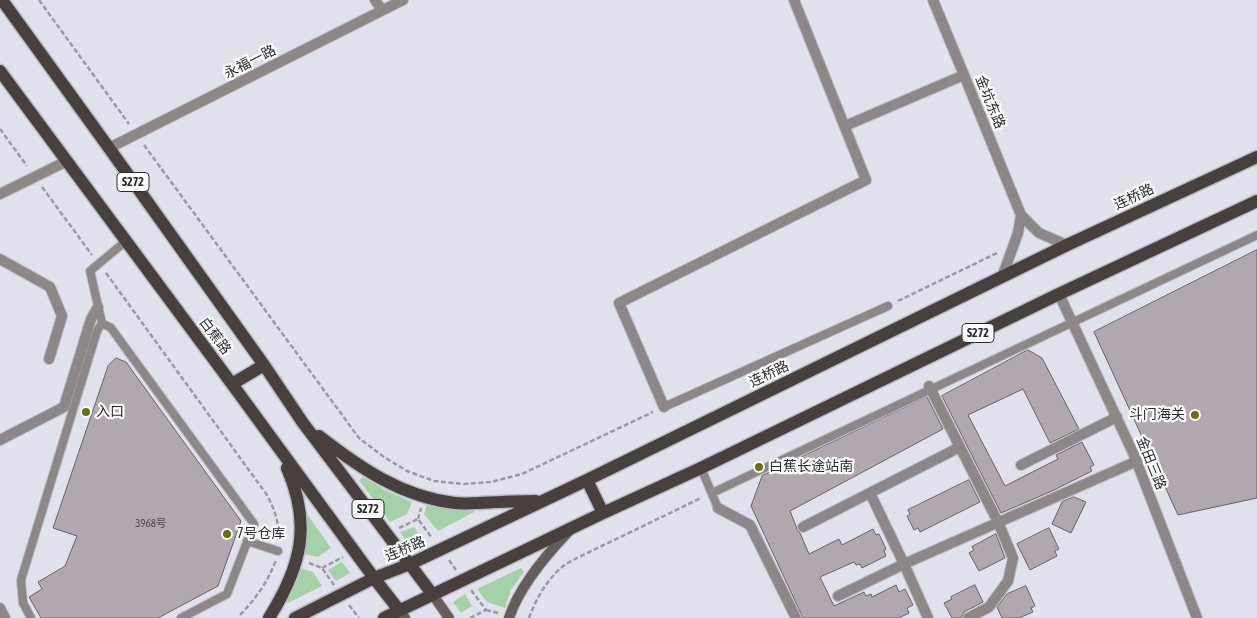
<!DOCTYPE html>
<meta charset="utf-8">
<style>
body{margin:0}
canvas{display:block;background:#e1e1ed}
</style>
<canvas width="1257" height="618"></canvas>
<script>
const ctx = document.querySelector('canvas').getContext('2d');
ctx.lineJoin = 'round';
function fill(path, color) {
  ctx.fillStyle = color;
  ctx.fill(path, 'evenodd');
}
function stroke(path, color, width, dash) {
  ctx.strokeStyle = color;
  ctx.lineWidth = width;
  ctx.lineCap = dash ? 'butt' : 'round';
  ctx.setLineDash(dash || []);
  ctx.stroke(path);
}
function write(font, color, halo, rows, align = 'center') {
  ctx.font = font + ' "Asap Condensed","Noto Sans SC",sans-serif';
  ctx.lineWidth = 4.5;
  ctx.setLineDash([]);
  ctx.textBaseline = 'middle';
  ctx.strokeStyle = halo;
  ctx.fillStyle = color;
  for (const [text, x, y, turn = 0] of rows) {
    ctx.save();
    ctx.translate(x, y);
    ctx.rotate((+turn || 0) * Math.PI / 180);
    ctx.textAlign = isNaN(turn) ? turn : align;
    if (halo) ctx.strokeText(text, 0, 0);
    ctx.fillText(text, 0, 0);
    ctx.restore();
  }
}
fill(new Path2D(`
 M363 477 387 491 412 502 407 514 390 522 359 480Z
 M427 505 450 508H473L474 512 438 531 424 514Z
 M307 514 331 548 318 557 304 554 306 536 303 517Z
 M414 527 421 537 408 544 400 532Z
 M342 562 350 573 336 581 328 570Z
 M300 568 313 572 322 586 288 603 284 599Z
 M521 568 524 572 511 590 505 608 487 602 477 589Z
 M465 594 472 606 461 613 453 602Z`), '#a5d1a6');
const building = new Path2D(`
 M1257 250V498L1178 515 1094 332Z
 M1028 350 1042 358 1079 429 1050 443 1023 389 968 415 1005 486 1058 459 1056 455 1082 442 1094 465 1090 467 1092 471 1052 491 1001 513 942 396Z
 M116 358 126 362 241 521 218 586 158 618H41L29 597 42 589 38 582 65 566 77 536 53 528 108 366Z
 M927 397 943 429 790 511 796 526 797 530 800 533 809 554 839 539 842 545 873 529 876 535 879 534 886 549 884 550 886 556 862 568 860 564 856 565 854 562 820 577 834 606 864 592 866 596 871 594 872 597 896 585 899 592 905 589 913 605 907 608 909 613 899 618H803L751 506 762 476Z
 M969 480 980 502 920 532 918 528 914 530 907 516 910 514 908 510Z
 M1074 497 1086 502 1071 533 1052 524 1062 502Z
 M1049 528 1059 549 1055 551 1057 556 1030 570 1017 544Z
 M996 534 1005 558 979 571 969 553 974 550 972 547Z
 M975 585 983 602 964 612 961 618H952L944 603 952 599 951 597Z
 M1026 586 1035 606 1031 608 1033 612 1019 618H1002L997 607 1007 594Z`);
fill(building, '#b1a7ae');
stroke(building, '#6a6168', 1);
const service = new Path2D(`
 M102 323 111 328 254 524 227 594 181 618
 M664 407 888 306
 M701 468 718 508
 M712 493 1257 235
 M247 541 278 551
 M31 618 23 603 21 580 97 331 102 323 90 271 126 241`);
const minor = new Path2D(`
 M375 0 382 10
 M933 0 964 75 1021 215 1039 233 1067 245
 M845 126 964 75
 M109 148 403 0
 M0 194 67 161
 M0 259 50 287 62 316 49 359
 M1002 277 1018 233 1021 215
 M929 386 998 522 1013 558 1008 581 989 607 968 618
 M664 407 619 303 866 180 794 0
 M0 440 64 407 91 319 98 307
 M1021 465 1117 417
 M870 493 904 564 928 618
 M718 508 750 525 796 618
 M803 527 960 447
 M838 596 904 564 1137 461
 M0 608 5 618`);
const tertiary = new Path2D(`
 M1059 294 1134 455 1197 618`);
const secondary = new Path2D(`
 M433 595 449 618
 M399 610 405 618
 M509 618C519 587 547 554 569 531`);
const primary = new Path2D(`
 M2 0 109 148 264 365 303 423 433 595
 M0 71 232 384 374 578 399 610
 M232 384 264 365
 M319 436C360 468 402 497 455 503 463 504 471 503 479 503 498 502 517 501 536 501
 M587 480 603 513
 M269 618C301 567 312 525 287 468
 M295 618 374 578 410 564 587 480 1067 245 1257 157
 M384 618 603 513 701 468 1059 294 1257 201`);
stroke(service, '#bcbcc7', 10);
stroke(minor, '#bcbcc7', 12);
stroke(tertiary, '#bcbcc7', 12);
stroke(secondary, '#bcbcc7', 12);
stroke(primary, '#bcbcc7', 15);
stroke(new Path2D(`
 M39 0 129 124
 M0 129 27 166
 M144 145 359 438 384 457 407 471 434 481 463 484 491 482 522 474 653 412
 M42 187 92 255
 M106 273 267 495C275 510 279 523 279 540
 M898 301 997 253
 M418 519 421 508
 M399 528 418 519 432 538
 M449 560 456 570
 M309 563 322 568 334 585
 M322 568 343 557
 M349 605 359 618
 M486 610 498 613
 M240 615C256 598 268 582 276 560
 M470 618 486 610 471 590
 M529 618C536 599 546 581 562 567 567 563 573 560 579 557L701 498`), '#9a9aa3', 2.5, [5, 2.5]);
stroke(service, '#8d8887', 8);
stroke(minor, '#8d8887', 10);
stroke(tertiary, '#8d8887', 10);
stroke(secondary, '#655d5c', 10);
stroke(primary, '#49403e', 12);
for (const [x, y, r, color] of [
 [86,412,5,"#6e6d0c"],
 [1195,415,5,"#6e6d0c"],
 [759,467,5,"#6e6d0c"],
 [227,534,5,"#6e6d0c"]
]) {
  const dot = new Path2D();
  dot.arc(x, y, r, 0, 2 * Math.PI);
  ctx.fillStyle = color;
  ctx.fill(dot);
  stroke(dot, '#fff', 2);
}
write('11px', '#4b484d', null, [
 ["3968号",151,524]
]);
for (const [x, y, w] of [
 [133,182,32],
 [978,333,32],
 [368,509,32]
]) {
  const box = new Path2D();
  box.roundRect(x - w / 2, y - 9.5, w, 19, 4);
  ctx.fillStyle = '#fff';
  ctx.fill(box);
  stroke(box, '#29292d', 1);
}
write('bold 12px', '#29292d', null, [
 ["S272",133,182],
 ["S272",978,333],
 ["S272",368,509]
]);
write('14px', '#29292d', '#fff', [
 ["永福一路",250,62,-27],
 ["金坑东路",990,102,68],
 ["连桥路",1134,197,-25],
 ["白蕉路",215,336,53],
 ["连桥路",769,374,-26],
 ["金田三路",1151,463,68],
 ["连桥路",405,549,-23]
]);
write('14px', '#29292d', '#fff', [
 ["入口",96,412],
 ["斗门海关",1185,415,"right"],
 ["白蕉长途站南",769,467],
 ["7号仓库",237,534]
], 'left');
</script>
